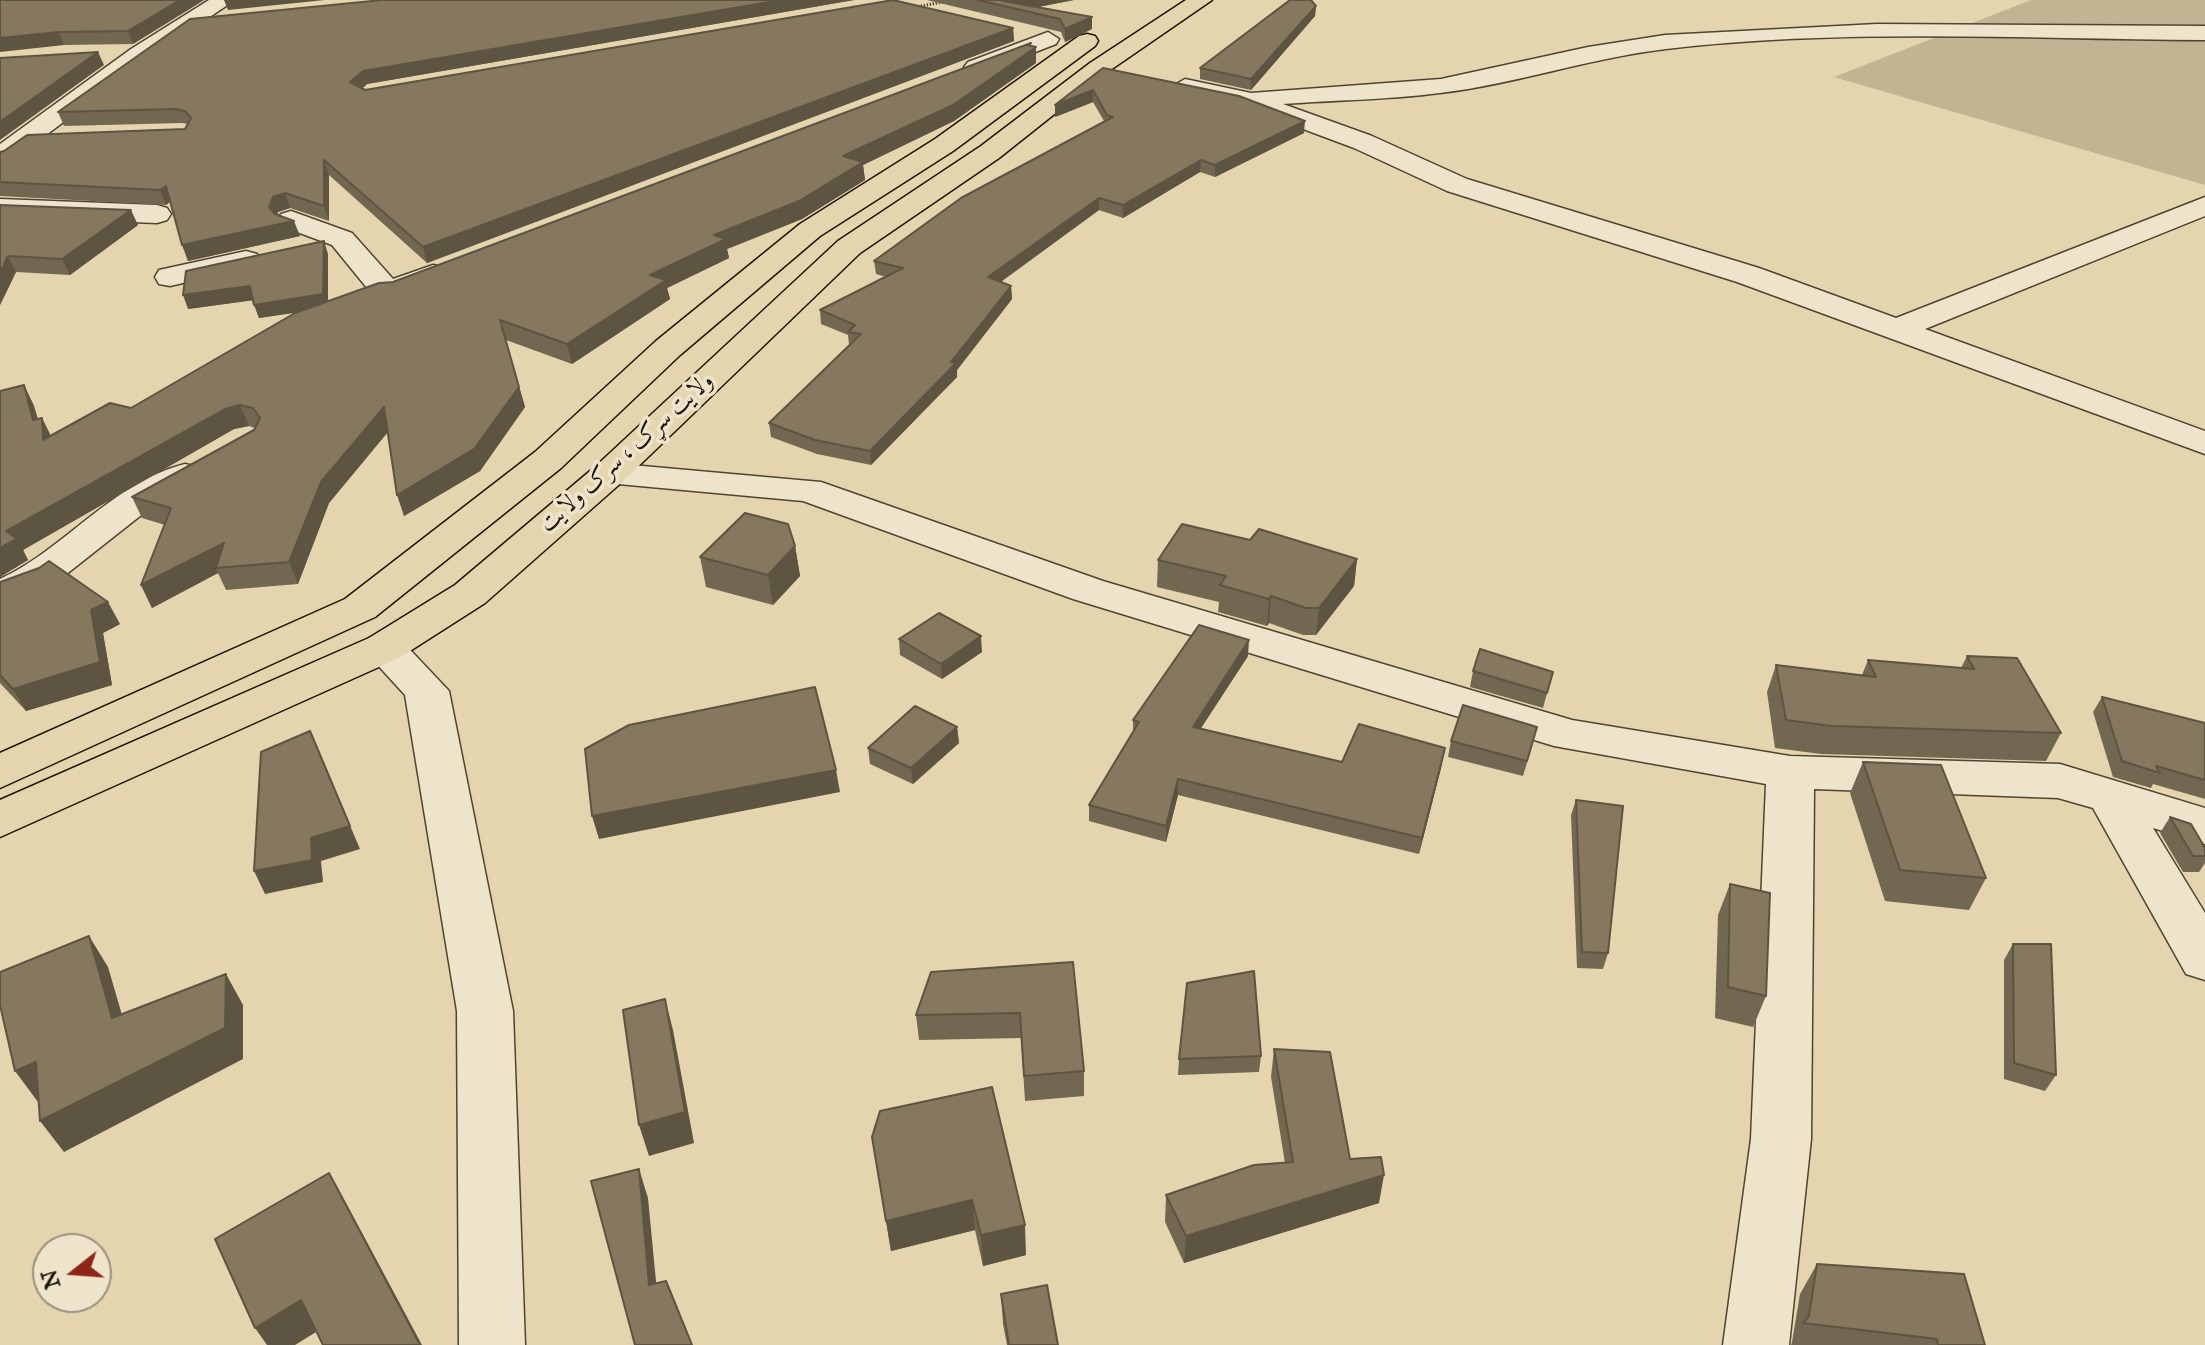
<!DOCTYPE html>
<meta charset="utf-8">
<style>
body{margin:0}
#map{position:relative;width:2205px;height:1345px;overflow:hidden;background:#e4d5af;font-family:"IM FELL Great Primer",serif}
canvas{display:block}
.north{position:absolute;left:32px;top:1233px;width:80px;height:80px;box-sizing:border-box;background:#ede4cb;border:2px solid #9a917d;border-radius:50%;rotate:253deg;font-size:22px;font-weight:700;line-height:32px;text-align:center;color:#1e1407}
.north::after{content:'';display:block;margin:auto;width:28px;height:36px;background:#8f2418;clip-path:polygon(50% 0,100% 100%,50% 72%,0 100%)}
</style>
<div id="map">
<canvas width="2205" height="1345"></canvas>
<div class="north">N</div>
</div>
<script>
const ctx = document.querySelector('canvas').getContext('2d');
ctx.lineJoin = 'round';
function fill(path, color) {
  ctx.fillStyle = color;
  ctx.fill(path, 'evenodd');
}
function stroke(path, color, width, dash) {
  ctx.strokeStyle = color;
  ctx.lineWidth = width;
  ctx.lineCap = dash ? 'butt' : 'round';
  ctx.setLineDash(dash || []);
  ctx.stroke(path);
}
function write(font, color, halo, rows, align = 'center') {
  ctx.font = font + ' "IM FELL Great Primer",Amiri,serif';
  ctx.lineWidth = 7;
  ctx.setLineDash([]);
  ctx.textBaseline = 'middle';
  ctx.strokeStyle = halo;
  ctx.fillStyle = color;
  for (const [text, x, y, turn = 0] of rows) {
    ctx.save();
    ctx.translate(x, y);
    ctx.rotate((+turn || 0) * Math.PI / 180);
    ctx.textAlign = isNaN(turn) ? turn : align;
    if (halo) ctx.strokeText(text, 0, 0);
    ctx.fillText(text, 0, 0);
    ctx.restore();
  }
}
fill(new Path2D(`
 M2031 0H2205V185L1834 77Z`), '#c2b492');
const minor = new Path2D(`
 M209 0H235L147 59 9 163 0 165V144L131 49Z
 M1877 24 2205 26V40C2026 39 1844 28 1666 49 1589 58 1516 84 1440 93 1388 100 1335 100 1283 104L1372 136 1467 179 1759 268 1896 318 2205 197V216L1925 329 2205 431V454L1737 282 1447 191 1354 148 1239 105 1176 91 1173 86 1185 79 1251 93 1441 79 1588 47 1665 35Z
 M1048 32 1059 39 1056 44 984 72H968L964 67 968 62Z
 M0 199 157 205 167 208 171 214 167 220 157 223 0 217Z
 M291 211 352 233 393 279 433 265 444 267 448 274 444 281 398 299H376L332 245 281 226 277 220 281 214Z
 M246 251 257 254 261 260 257 266 170 286 159 284 155 277 159 270Z
 M609 463 821 482 1103 581 1572 720 1790 756 2060 764 2205 808V844L2153 828 2205 913V980L2186 974 2093 808 2058 798 1814 789 1811 1139 1789 1345H1723L1751 1139 1766 784 1554 746 1073 599 803 501 596 482 590 474 596 466Z
 M185 464 198 467 204 475 198 483 140 516 50 587 0 608V579C65 549 113 482 185 464Z
 M384 634 399 638 449 691 513 1011 525 1345H459L457 1011 405 695 362 648 369 638Z`);
const major = new Path2D(`
 M1186 0H1212L1106 73 999 158 860 253 622 482 485 603 399 658 0 837V800L369 638 455 585 596 466 838 241 981 146 1090 63Z
 M1087 34 1095 36 1098 41 1095 46 953 151 820 236 680 355 561 468 375 617 0 788V753L345 599 535 452 656 341 800 224 935 139 1079 36Z`);
stroke(minor, '#504431', 3);
stroke(major, '#1e1407', 3);
stroke(new Path2D(`
 M915 7 954 0`), '#1e1407', 3, [1, 2]);
fill(minor, '#ede4cb');
fill(major, '#e4d5af');
fill(new Path2D(`
 M0 0H204L133 44 64 45Z
 M382 0H854L367 84 362 89 365 90 1013 28 1014 41 427 263 329 175V221L290 208 278 212 277 215 300 236 188 261 170 202 166 205 0 196V152L185 129 188 124 182 123 64 126 58 112Z
 M927 0H1074L1038 7 1092 17V29L1065 42 1061 32Z
 M1316 6 1315 16 1251 90 1200 79V68Z
 M1031 43V46L1036 47V63L954 121 863 165 865 180 802 219 727 249 729 258 667 288 670 299 572 364 506 340 525 407 480 471 404 516 388 432 329 503 298 584 226 590 218 573 152 608 141 585 165 525 142 518 132 497 254 430 255 428 249 426 234 429 23 550 28 560 0 577V391L24 385 34 406 38 419 42 418 51 436 131 408 297 312 259 318 253 300 188 309 328 254V301L393 282Z
 M1103 68 1304 133 1215 177 1200 172 1123 218 1099 210 1001 282 1011 286 1012 299 957 370V377L871 465 817 454 771 437 769 423 849 345 848 335 821 324 820 310 886 277 876 274 874 261 1104 121 1093 102 1055 117Z
 M0 205 138 225 70 275 16 272 0 305Z
 M1250 540 1357 559 1354 586 1316 635H1303L1269 623 1267 626 1218 612 1219 602 1157 587 1158 560Z
 M795 546 800 576 773 605 706 587 700 557Z
 M0 582 120 624 103 633 112 685 26 711 0 683Z
 M899 639 982 652 942 679 900 655Z
 M1248 656 1201 728 1342 762 1442 764 1419 854 1178 795 1166 842 1089 821V805L1133 732V720Z
 M1967 656 2061 733 2046 761 1821 754 1775 748 1767 692 1776 665 1862 675 1868 660 1961 668Z
 M1473 671 1553 672 1543 708 1470 687Z
 M2102 697 2205 723V799L2153 784 2151 788 2113 777 2093 712Z
 M957 727 959 743 913 784 870 764 868 748Z
 M1451 741 1533 743 1523 776 1448 757Z
 M1863 762 1986 878 1969 910 1885 901 1850 793Z
 M1576 800 1608 953 1603 969 1577 968 1571 815Z
 M2170 817 2205 848V863L2199 872H2183L2160 833Z
 M1730 884 1766 996 1753 1027 1715 1018 1718 915Z
 M2013 944 2056 1075 2045 1091 2004 1079V960Z
 M1073 962 1084 1071V1096L1025 1101 1021 1038 919 1040 916 1015Z
 M1274 1049 1379 1203 1184 1263 1165 1222 1166 1195 1285 1163 1271 1077Z
 M1261 1056 1259 1072 1178 1075 1179 1059Z
 M880 1111 1026 1255 983 1266 975 1230 891 1251 872 1137Z
 M1817 1264 1985 1345H1791L1792 1342 1800 1294Z
 M1001 1294 1058 1345H1007L1003 1324Z`), '#726751');
fill(new Path2D(`
 M180 0H204L133 44 128 31Z
 M224 0H325L228 10Z
 M781 0H854L367 84 354 95 350 82 363 71Z
 M1010 0H1074L1022 10 1003 1Z
 M1316 6 1315 16 1251 90V79Z
 M1092 17V29L1065 42V29Z
 M1013 28 1014 41 427 263 423 247Z
 M59 32 64 45 0 52V38Z
 M1031 43V51L1036 47V63L954 121 863 165 865 180 802 219 727 249 729 258 667 288 670 299 572 364 567 344 650 275 843 156Z
 M98 52 104 65 0 140V122Z
 M1093 90V102L1055 117V105Z
 M1305 121 1304 133 1215 177V165Z
 M324 160 329 175V221L324 206Z
 M1201 160 1200 172 1123 218V205Z
 M166 186 172 200 166 205 160 190Z
 M285 193 290 208 278 212 274 222 269 207 273 197Z
 M1099 198V210L989 290 988 277Z
 M131 210 138 225 70 275 62 259Z
 M294 221 300 236 188 261 182 245Z
 M324 241 328 254V308L259 318 254 305Z
 M8 256 16 272 0 305V273Z
 M250 286 255 300 188 309 183 295Z
 M1011 286 1012 299 957 370V377L871 465 870 451 951 362Z
 M24 385 34 406 43 441 33 420Z
 M519 387 525 407 480 471 404 516 397 495Z
 M240 405 249 426 234 429 23 550 28 560 0 577V548L6 531 225 409Z
 M384 407 391 428 329 503 298 584 289 562 321 482Z
 M42 418 52 439 43 440Z
 M224 543 216 568 218 573 152 608 141 585Z
 M795 546 800 576 773 605 768 575Z
 M1357 559 1354 586 1316 635 1319 608Z
 M1271 596 1269 623 1267 626 1269 599Z
 M108 602 120 624 103 633 112 685 26 711 13 689 91 610Z
 M981 636 982 652 942 679 941 664Z
 M1249 640 1248 656 1192 742 1193 727Z
 M957 727 959 743 913 784 911 768Z
 M310 731 360 849 321 861 323 882 265 894 254 871 311 838Z
 M1445 748 1442 764 1419 854 1422 838Z
 M836 770 840 792 599 839 592 816Z
 M1178 779V795L1166 842V826Z
 M89 936 108 967 132 1049 112 1018Z
 M226 974 243 1005V1059L64 1152 40 1121Z
 M665 999 673 1030 694 1143 649 1156 639 1125Z
 M36 1062 58 1093 38 1102 15 1071Z
 M639 1169 648 1198 659 1313 649 1285Z
 M329 1173 346 1203 422 1345H420Z
 M1384 1175 1379 1203 1184 1263 1186 1236Z
 M972 1200 975 1230 891 1251 886 1221Z
 M1025 1225 1026 1255 983 1266 981 1235Z
 M301 1300 321 1329 295 1345H267L255 1328Z`), '#5d5442');
const building = new Path2D(`
 M0 0H180L128 31 59 32 0 38Z
 M382 0H781L363 71 350 82 365 90 893 0 1013 28 423 247 324 160V206L285 193 273 197 269 207 275 214 294 221 182 245 166 186 160 190 0 182V152L4 151 27 135 185 129 191 118 185 111 176 109 58 112 190 19Z
 M978 0H1010L1003 1 1092 17 1065 29 1060 19Z
 M1290 0H1311L1316 6 1251 79 1200 68Z
 M1031 43 1027 45 1036 47 953 105 843 156 863 162 799 201 714 235 726 239 650 275 666 280 567 344 500 320 519 387 474 449 397 495 384 407 321 482 289 562 216 568 224 543 141 585 171 508 132 497 254 430 260 418 253 408 240 405 225 409 6 531 17 539 0 548V391L24 385 33 420 42 418 43 440 110 403 131 408 295 313 379 283 393 282Z
 M98 52 0 122V58Z
 M1103 68 1239 96 1305 121 1215 165 1201 160 1123 205 1099 198 988 277 1011 286 951 362 956 363 870 451 815 440 769 423 861 334 848 332 855 325 820 310 903 268 874 261 961 198 1113 117 1107 115 1093 90 1055 105Z
 M0 205 131 210 62 259 8 256 0 273Z
 M324 241 323 294 254 305 250 286 183 295 186 271Z
 M745 513 788 524 795 546 768 575 700 557Z
 M1182 524 1250 540 1259 529 1357 559 1319 608H1306L1271 596 1269 599 1220 585 1226 576 1158 560Z
 M49 561 108 602 91 610 100 662 13 689 0 675V582L39 568Z
 M939 613 981 636 941 664 899 639Z
 M1199 625 1249 640 1193 727 1342 762 1359 724 1445 748 1422 838 1178 779 1166 826 1089 805 1139 722 1133 720Z
 M1480 649 1553 672 1547 693 1473 671Z
 M1967 656 2017 658 2061 733 1832 726 1786 720 1776 665 1876 677 1868 660 1974 669Z
 M815 687 836 770 592 816 585 749 629 725Z
 M2102 697 2205 723V780L2156 766 2160 773 2122 761Z
 M1463 705 1537 727 1527 761 1451 741Z
 M915 706 957 727 911 768 868 748Z
 M310 731 350 826 311 838 312 860 254 871 261 752Z
 M1863 762 1941 765 1986 878 1900 870Z
 M1576 800 1623 806 1608 953 1582 952Z
 M2170 817 2191 824 2205 848V856H2193Z
 M1730 884 1770 893 1766 996 1728 987Z
 M89 936 112 1018 226 974 225 1028 40 1121 36 1062 15 1071 0 1005V972Z
 M2013 944H2051L2056 1075 2014 1063Z
 M1073 962 1084 1071 1024 1076 1020 1013 916 1015 931 972Z
 M1254 971 1261 1056 1179 1059 1187 983Z
 M665 999 685 1112 639 1125 623 1010Z
 M1274 1049 1330 1052 1350 1159 1381 1157 1384 1175 1186 1236 1166 1195 1254 1165 1293 1162Z
 M992 1087 1025 1225 981 1235 972 1200 886 1221 872 1137 880 1111Z
 M639 1169 649 1285 666 1281 692 1345H635L591 1181Z
 M329 1173 420 1345H323L301 1300 255 1328 215 1239Z
 M1817 1264 1964 1274 1985 1345H1938L1937 1339 1803 1323 1809 1316Z
 M1047 1285 1058 1345H1009L1001 1294Z`);
fill(building, '#85785e');
stroke(building, '#5d5442', 2);
write('24px', '#1e1407', '#ede4cb', [
 ["ولایت سړک ، سرک ولایت",627,453,-42]
]);
</script>
